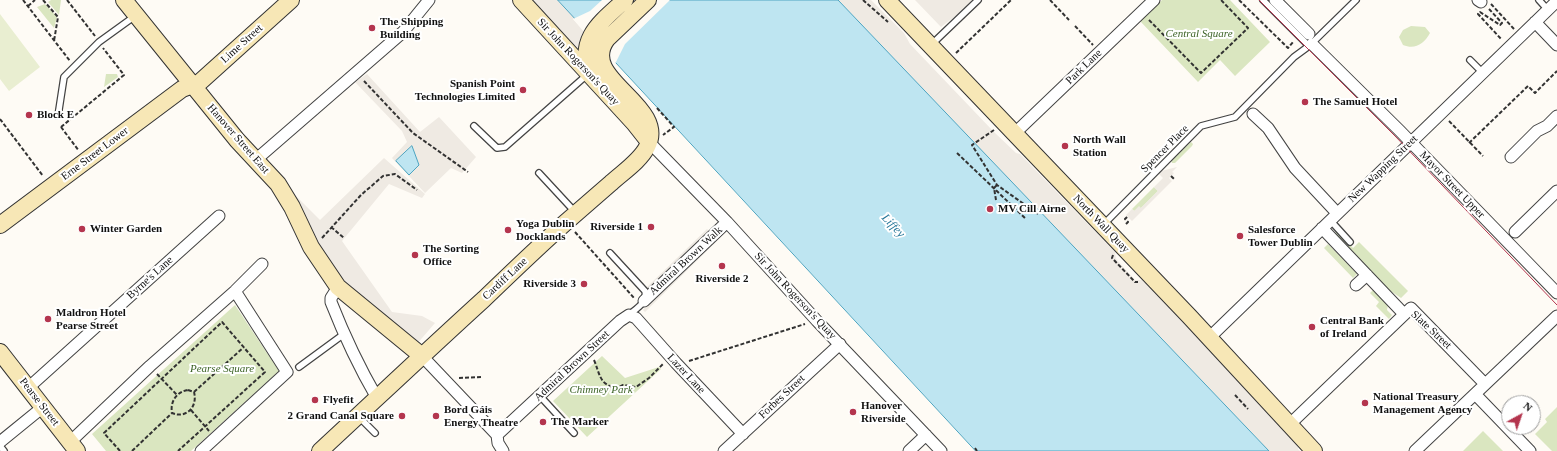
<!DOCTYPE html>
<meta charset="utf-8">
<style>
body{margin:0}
#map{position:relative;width:1557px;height:451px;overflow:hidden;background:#fefbf5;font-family:"Times New Roman",serif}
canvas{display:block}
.north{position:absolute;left:1501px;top:395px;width:40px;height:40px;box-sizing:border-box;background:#fff;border:1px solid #9f9f9f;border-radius:50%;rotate:40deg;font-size:11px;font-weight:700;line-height:16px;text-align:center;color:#101010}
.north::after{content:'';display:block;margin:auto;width:14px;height:18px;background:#b4354e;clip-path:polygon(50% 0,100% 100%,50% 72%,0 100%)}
</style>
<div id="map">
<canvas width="1557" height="451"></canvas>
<div class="north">N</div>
</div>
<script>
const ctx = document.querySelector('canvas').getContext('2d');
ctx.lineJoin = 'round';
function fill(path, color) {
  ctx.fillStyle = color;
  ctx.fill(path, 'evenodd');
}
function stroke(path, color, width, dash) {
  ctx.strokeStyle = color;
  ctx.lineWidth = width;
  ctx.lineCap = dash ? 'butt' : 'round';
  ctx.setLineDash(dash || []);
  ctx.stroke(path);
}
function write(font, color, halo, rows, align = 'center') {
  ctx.font = font + ' "Times New Roman",serif';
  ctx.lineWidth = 4;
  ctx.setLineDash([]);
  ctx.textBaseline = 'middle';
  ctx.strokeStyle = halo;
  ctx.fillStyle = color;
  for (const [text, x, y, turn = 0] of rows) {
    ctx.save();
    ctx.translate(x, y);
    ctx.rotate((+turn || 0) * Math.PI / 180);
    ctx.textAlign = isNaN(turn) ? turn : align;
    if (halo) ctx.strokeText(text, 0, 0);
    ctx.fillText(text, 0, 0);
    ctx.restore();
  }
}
fill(new Path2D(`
 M51 0H61L59 15 48 2Z
 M1162 0H1230L1270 42 1235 76 1220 60 1198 82 1140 21Z
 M45 4 57 17 54 28 37 7Z
 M1411 26 1425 27 1430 33C1424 44 1415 50 1403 45L1399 37 1403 30Z
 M106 74H117L118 77 104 87Z
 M1191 142 1193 144 1192 146 1175 163H1172L1171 160Z
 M1154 187 1158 191 1141 208 1134 211 1132 209Z
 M1337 231 1353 248 1359 242 1408 291 1401 298 1389 290 1334 234Z
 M1328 244 1357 274 1353 278 1324 248Z
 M1373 290 1378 295 1389 300 1387 310 1392 315 1389 319 1376 306 1379 302 1370 293Z
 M235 305 279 371 191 451H106L92 434Z
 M602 356 625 378 659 367 661 369 587 437 553 401Z
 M1557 407V451H1552L1535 434 1547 422 1545 419Z
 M1483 431 1503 451H1463Z`), '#dae6c0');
fill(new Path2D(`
 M0 14 40 67 9 91 0 79Z`), '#e9eed1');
fill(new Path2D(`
 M531 0H558L571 14 577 17 573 19 584 32 579 46V54Z
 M838 0H871L904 33 910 44 993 131 1016 153 1020 154 1115 252 1116 259 1135 280H1142L1299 444 1298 449 1300 451H1269Z
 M915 0H976L941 27Z
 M367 74 420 132 439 117 476 157 462 173 451 168 425 193 392 158 407 142 402 131 355 82Z
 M384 158 425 194 422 198 389 184 342 241 392 312 422 316 435 323 416 345 340 280 313 238 293 193 320 220Z
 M1177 167 1172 172 1174 173 1169 178 1172 181 1132 221 1126 215 1132 209 1134 211 1139 206 1141 208 1158 191 1154 187 1163 178 1158 173 1161 171Z
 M707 229 718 240 645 312 643 310 647 305 651 294 647 287Z`), '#efeae3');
const water = new Path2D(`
 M558 0H838L1269 451H976Z
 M412 146 419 165 409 175 396 161Z`);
fill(water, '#bee5f1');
stroke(water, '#4ca4c1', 1);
fill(new Path2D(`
 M602 0H670L625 44 615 64 573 19 590 11Z`), '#fefbf5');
const lane = new Path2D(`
 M1263 0 1309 46
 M1539 0 1548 10
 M932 44 978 0
 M1470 60 1483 73
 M58 116 64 77 99 42 135 16
 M474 126 497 148 505 147 588 74
 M539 173 576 213
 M1330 220 1350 242
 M1103 225 1201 126 1235 117 1294 57 1309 46 1356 0
 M610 253 645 291C648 302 637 308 629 315
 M299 367 344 334
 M540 396 574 433
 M358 416 375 433
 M0 446 4 451`);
const street = new Path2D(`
 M1275 0 1309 34
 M1478 0 1481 2
 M1535 22 1557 45
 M1312 44 1400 131 1557 293
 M1253 114 1268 128 1295 168 1337 213
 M1015 133 1154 0
 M649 142 727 222 817 321 941 451
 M1511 157 1537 131 1547 126 1557 116
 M256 161 259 157 403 32 429 0
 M1322 228 1404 314
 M1515 232 1557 191
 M1356 285 1367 275
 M338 287 331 298V302C344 335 359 367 377 398
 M644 301 727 222
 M1209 338 1557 1
 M422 356 497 435 498 443 503 451
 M28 388 219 216
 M1475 394 1530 451
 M1289 425 1411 308 1485 384
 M497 435 620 321 629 315 636 318 676 363 743 434
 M0 442 43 407
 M70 442 150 366 235 291 262 264
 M201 451 287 372 235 291
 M724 451 840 344
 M909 451 926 435
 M1415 451 1557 316`);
const secondary = new Path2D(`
 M124 0 237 140 278 184 292 207 311 247 338 287 422 356
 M521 0 634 123 649 142
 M887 0 1189 316 1314 451
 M591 75C576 39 601 22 625 0
 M0 225 182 89 200 82 291 0
 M0 352 77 451
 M320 451C375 400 429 349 484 299 511 273 538 247 565 223 581 209 596 196 611 183 623 172 640 161 647 147 669 104 577 79 607 39L648 0`);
stroke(lane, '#434343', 8);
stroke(street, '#434343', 13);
stroke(secondary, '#323232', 18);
stroke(new Path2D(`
 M23 0 70 61
 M43 0 58 17 54 41
 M67 0 95 36
 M863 0 888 22
 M1050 0 1069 20
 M1239 0 1288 48 1293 42
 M1491 4 1514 29
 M28 6 35 0
 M1489 9 1502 23 1500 25 1480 12 1478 14 1502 40
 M1149 20 1201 73 1248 28 1221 0
 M1075 26 1093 45
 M956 53 1011 0
 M364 81 413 133 468 172
 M657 108 674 127 663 135
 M0 119 43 176
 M1449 121 1483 156
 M61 127 124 75 103 48
 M61 127 79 151
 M994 130 972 145 997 185 1038 214 1040 212
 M1469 143 1528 86 1535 93 1557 71
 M957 153 1026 219
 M1171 176 1175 180
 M996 200 994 188 997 185
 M1126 224 1128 222 1125 219 1128 216
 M331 227 344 238
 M575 232 635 299
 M322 238 361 195 383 176 395 174 417 190
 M1113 255 1112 258 1135 282H1138
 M594 360C600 374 599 385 617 388L623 385 636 387 649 378 663 364
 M689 361 805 324
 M157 374 177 395
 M459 378 483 377
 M188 390 194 392C198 407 186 419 172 413 170 402 176 392 188 390Z
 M194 392 244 347
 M1235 395 1248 409
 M191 410 209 431
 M975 448 977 451
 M120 451 104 433 222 322 265 372 178 451
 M132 451 172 413`), '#323232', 2, [4, 2]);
stroke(lane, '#fff', 5.5);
stroke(street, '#fff', 11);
stroke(secondary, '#f7e7b6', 16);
stroke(new Path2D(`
 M1259 0 1395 136 1557 305`), '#b4354e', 1);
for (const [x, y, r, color] of [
 [372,28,4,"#b4354e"],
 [523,90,4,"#b4354e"],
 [1305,102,4,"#b4354e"],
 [29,115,4,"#b4354e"],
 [1065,146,4,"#b4354e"],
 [990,209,4,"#b4354e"],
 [651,227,4,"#b4354e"],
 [82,229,4,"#b4354e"],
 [508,230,4,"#b4354e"],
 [1240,236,4,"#b4354e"],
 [415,255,4,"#b4354e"],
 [722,266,4,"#b4354e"],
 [584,284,4,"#b4354e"],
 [48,319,4,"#b4354e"],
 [1312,327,4,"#b4354e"],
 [315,400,4,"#b4354e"],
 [1365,403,4,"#b4354e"],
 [853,412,4,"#b4354e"],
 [402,416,4,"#b4354e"],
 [436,416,4,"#b4354e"],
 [543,422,4,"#b4354e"]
]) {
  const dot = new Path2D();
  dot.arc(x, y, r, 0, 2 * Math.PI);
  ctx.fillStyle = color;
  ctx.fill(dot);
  stroke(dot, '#fff', 1.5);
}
write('bold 11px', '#101010', '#fff', [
 ["The Shipping",380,22],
 ["Building",380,35],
 ["Spanish Point",515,84,"right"],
 ["Technologies Limited",515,97,"right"],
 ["The Samuel Hotel",1313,102],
 ["Block E",37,115],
 ["North Wall",1073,140],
 ["Station",1073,153],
 ["MV Cill Airne",998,209],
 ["Yoga Dublin",516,224],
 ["Docklands",516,237],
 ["Riverside 1",643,227,"right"],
 ["Winter Garden",90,229],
 ["Salesforce",1248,230],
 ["Tower Dublin",1248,243],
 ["The Sorting",423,249],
 ["Office",423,262],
 ["Riverside 2",722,279,"center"],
 ["Riverside 3",576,284,"right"],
 ["Maldron Hotel",56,313],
 ["Pearse Street",56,326],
 ["Central Bank",1320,321],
 ["of Ireland",1320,334],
 ["National Treasury",1373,397],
 ["Management Agency",1373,410],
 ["Flyefit",323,400],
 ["Hanover",861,406],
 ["Riverside",861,419],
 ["Bord Gáis",444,410],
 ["Energy Theatre",444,423],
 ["2 Grand Canal Square",394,416,"right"],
 ["The Marker",551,422]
], 'left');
write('italic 11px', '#3c6326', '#fff', [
 ["Central Square",1199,34],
 ["Pearse Square",222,369],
 ["Chimney Park",601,390]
]);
write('11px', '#101010', '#fff', [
 ["Lime Street",242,44,-42],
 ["Sir John Rogerson's Quay",578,62,47],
 ["Park Lane",1084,67,-44],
 ["Hanover Street East",238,139,49],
 ["Spencer Place",1165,149,-45],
 ["Erne Street Lower",95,154,-37],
 ["New Wapping Street",1383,169,-44],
 ["Mayor Street Upper",1452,185,46],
 ["North Wall Quay",1101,224,46],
 ["Admiral Brown Walk",686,261,-43],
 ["Byrne's Lane",150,278,-42],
 ["Cardiff Lane",505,279,-43],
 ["Sir John Rogerson's Quay",795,296,47],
 ["Slate Street",1431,330,43],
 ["Admiral Brown Street",572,366,-43],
 ["Lazer Lane",686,374,47],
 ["Forbes Street",782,397,-43],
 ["Pearse Street",39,402,52]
]);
write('italic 12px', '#247698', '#fff', [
 ["Liffey",893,226,47]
]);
</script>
